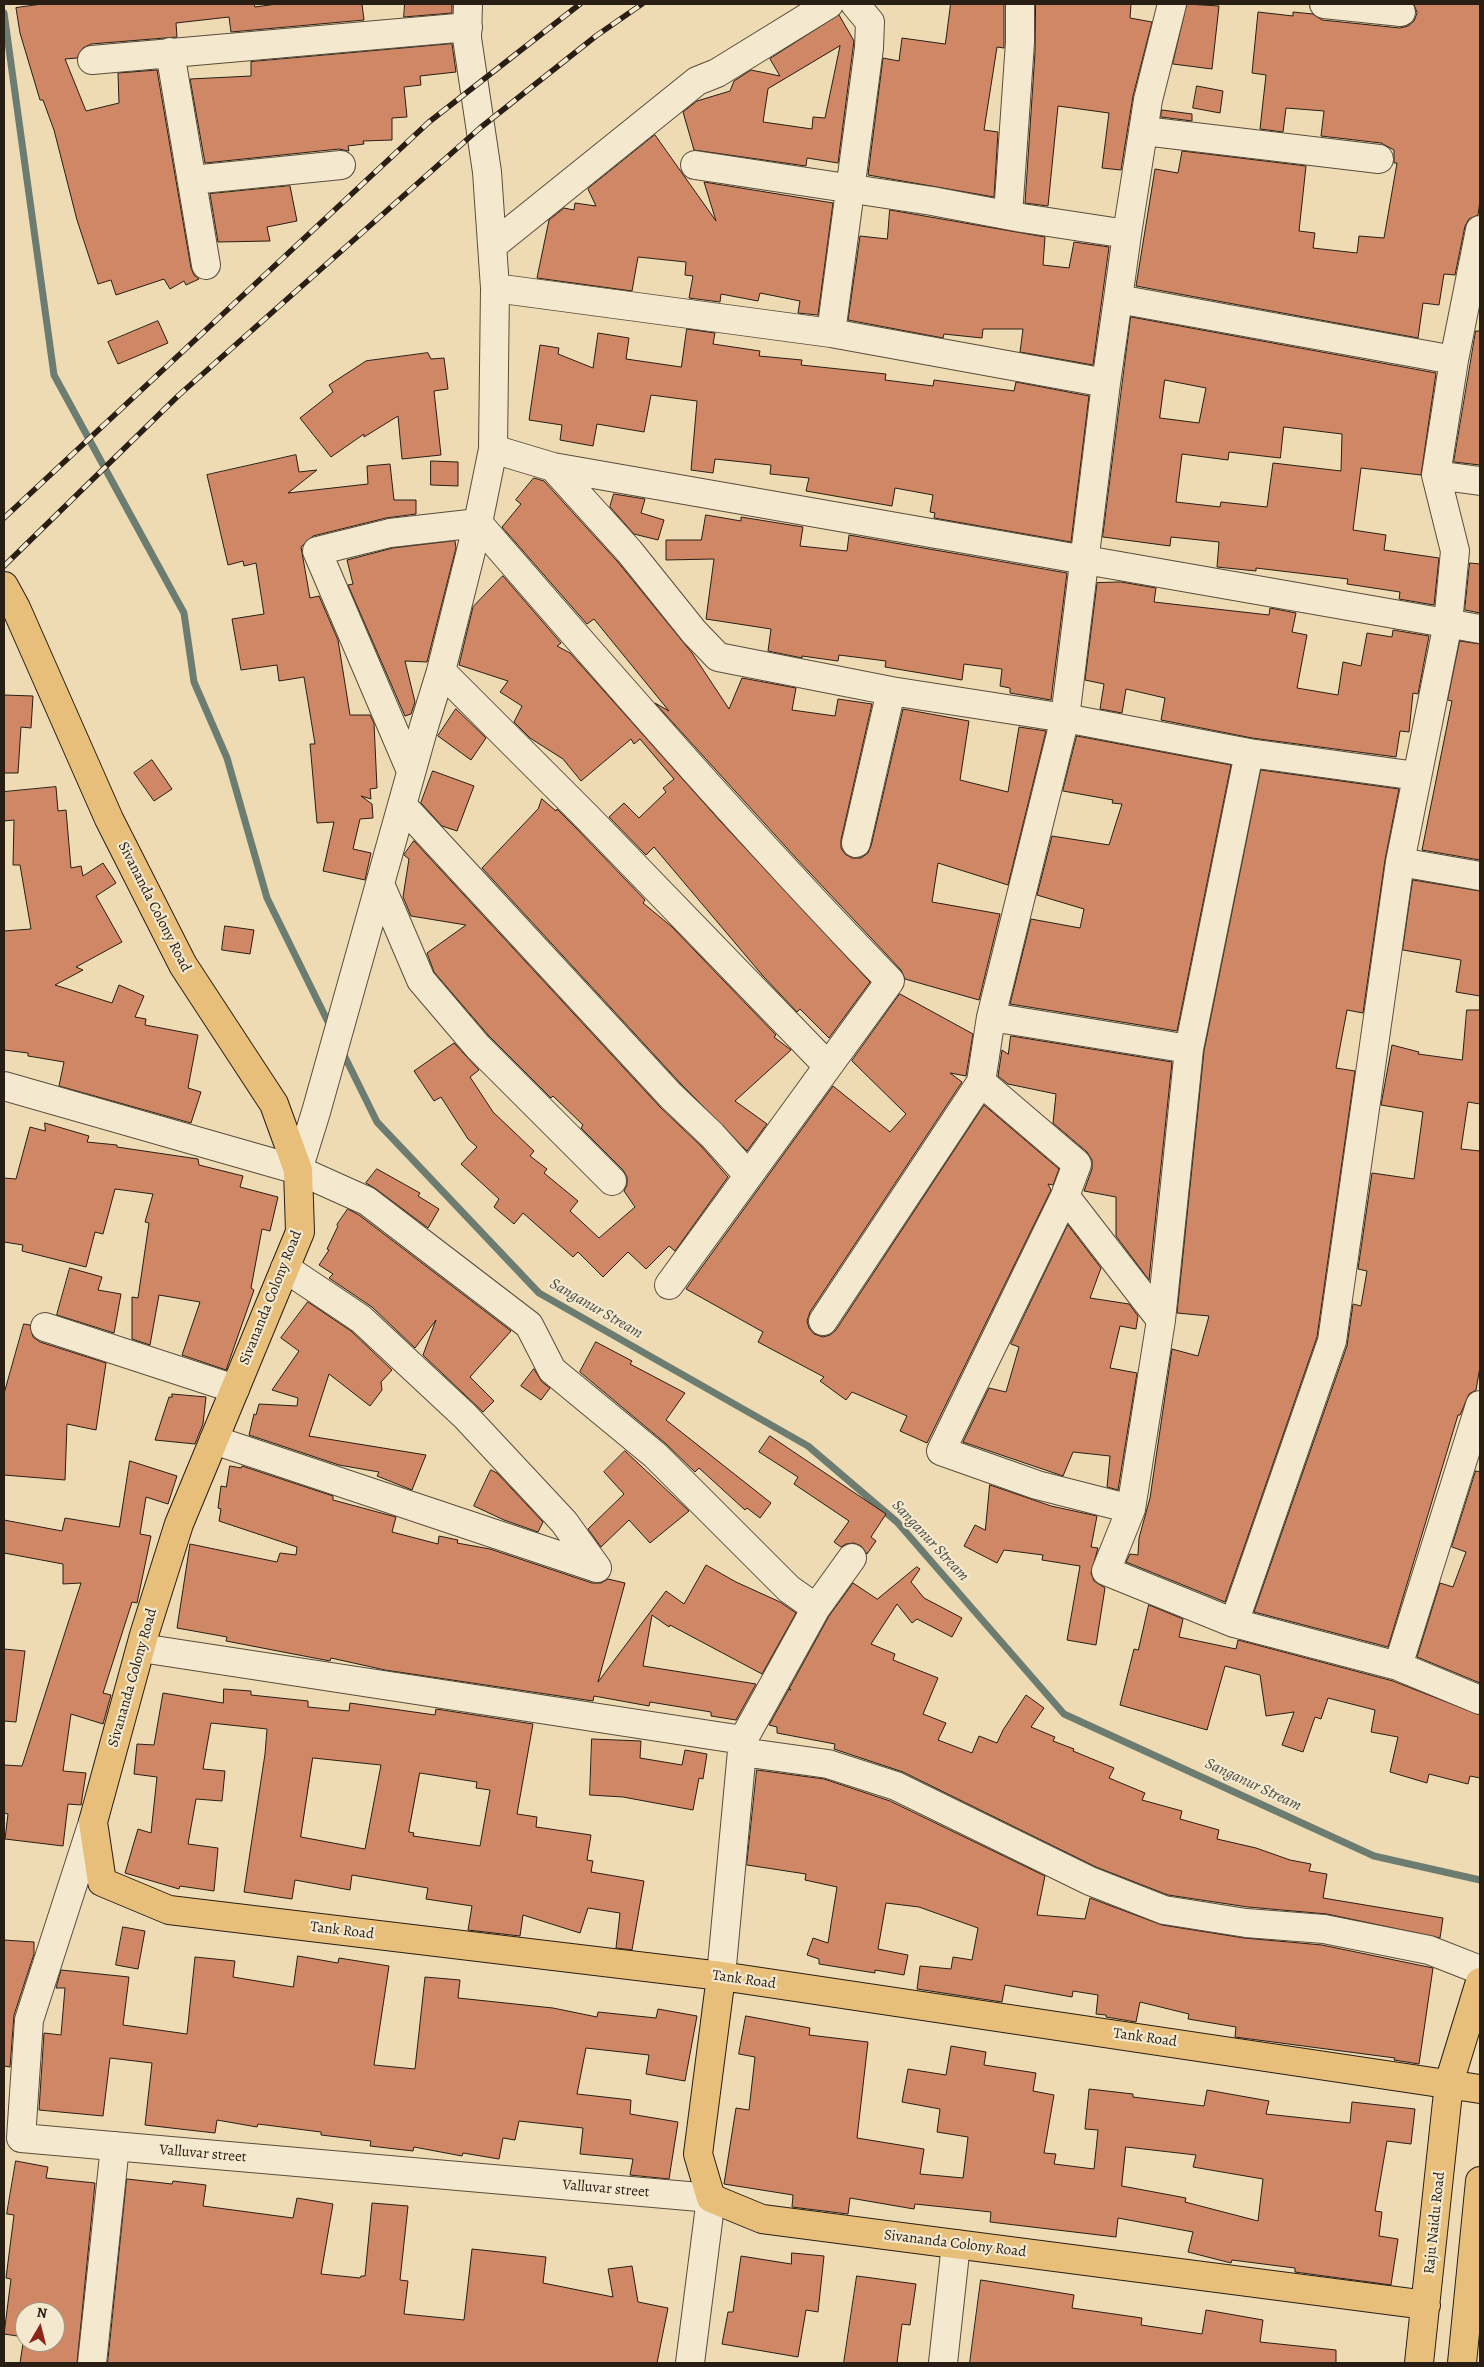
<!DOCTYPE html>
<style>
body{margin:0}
#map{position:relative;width:1484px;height:2367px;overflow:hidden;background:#eedbb3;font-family:Alegreya,serif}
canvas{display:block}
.frame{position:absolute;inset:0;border:5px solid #281e14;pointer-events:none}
.north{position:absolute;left:15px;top:2302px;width:50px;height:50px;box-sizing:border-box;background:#f4e8ce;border:1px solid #a29784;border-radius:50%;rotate:8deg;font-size:14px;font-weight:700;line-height:20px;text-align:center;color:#281e14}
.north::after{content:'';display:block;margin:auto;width:18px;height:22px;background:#8f2418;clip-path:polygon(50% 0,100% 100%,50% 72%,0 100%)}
</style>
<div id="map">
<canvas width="1484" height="2367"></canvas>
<div class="frame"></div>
<div class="north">N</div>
</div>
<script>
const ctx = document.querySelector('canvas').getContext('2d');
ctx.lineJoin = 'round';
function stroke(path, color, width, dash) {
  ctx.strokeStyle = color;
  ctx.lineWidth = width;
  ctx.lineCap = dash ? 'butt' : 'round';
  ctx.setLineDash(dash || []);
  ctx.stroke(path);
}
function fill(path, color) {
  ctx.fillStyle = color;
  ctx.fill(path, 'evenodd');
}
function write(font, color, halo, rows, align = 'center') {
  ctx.font = font + ' Alegreya,serif';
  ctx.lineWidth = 4.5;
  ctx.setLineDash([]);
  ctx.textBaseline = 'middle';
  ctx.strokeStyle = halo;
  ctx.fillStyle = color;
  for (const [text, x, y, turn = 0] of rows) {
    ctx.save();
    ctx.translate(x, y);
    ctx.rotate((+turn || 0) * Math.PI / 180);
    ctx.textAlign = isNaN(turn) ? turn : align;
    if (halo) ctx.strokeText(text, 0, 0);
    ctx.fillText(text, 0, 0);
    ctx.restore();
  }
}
stroke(new Path2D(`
 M4 13 54 375 184 613 194 682 227 758 267 898 331 1028
 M341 1049 377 1122 539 1293 808 1446 897 1522 1064 1714 1374 1856 1480 1880`), '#6c7c71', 7);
const building = new Path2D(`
 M42 4H254L255 7 277 4H362L364 20 231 32 229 17 176 23 177 37 91 44 83 48 77 58 65 59 86 111 119 103 118 73 157 70 191 268 194 275 199 279 186 285 184 281 170 289 164 279 116 295 111 280 98 284 77 220 54 130 43 100H40L20 33 16 8Z
 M405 4H452V13L404 17Z
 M951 4H1004V48L997 47 984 130 998 132 994 197 868 175 883 58 899 61 902 38 945 44Z
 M1036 4H1131L1130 18 1152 22 1133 96 1121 170 1102 168 1109 113 1058 106 1048 206 1025 203 1035 53Z
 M1187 4 1219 6 1212 69 1173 64Z
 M1414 4H1480V201L1478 215 1469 219 1465 226 1455 275 1444 274 1439 305 1423 303 1418 338 1136 286 1155 169 1178 173 1182 151 1306 166 1299 231 1315 233 1313 248 1357 253 1359 236 1384 238 1397 163H1394V150L1381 143 1321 136 1324 111 1286 108 1283 132 1260 129 1266 75 1252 73 1258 12 1293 16V12L1313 14 1322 20 1400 28 1408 26 1414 21 1417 13Z
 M839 15 854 41 838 163 807 158 806 166 694 150 683 112 697 101 730 91 734 81 751 70 780 76 770 59ZM840 46 825 118 813 117 812 129 763 122 768 89Z
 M452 44 456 72 420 76 421 85 404 87 407 117 392 118V140L363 141 364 144 348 146 349 151 339 149 205 163 190 79 251 76V62Z
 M1197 86 1223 91 1220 113 1193 108Z
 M1162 110 1192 114V121L1161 117Z
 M655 135 716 221 704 182 833 203 818 315 798 313 800 301 760 293 758 301 721 294 720 302 689 298 693 276 685 275 686 262 638 257 632 291 537 278 549 220 564 208 574 210 575 203 596 206 588 189Z
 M290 186 297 221 267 227 270 241 218 242 210 194Z
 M890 210 1045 237 1043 265 1069 268 1074 242 1109 247 1093 365 1020 352 1023 329H983L982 338 944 334 943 338 848 320 860 236 887 239Z
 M1131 317 1436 373 1421 475 1361 468 1353 530 1386 535 1384 550 1439 558 1434 605 1399 599 1400 592 1347 584 1348 579 1256 568V571L1217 567 1219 542 1171 537 1170 546 1103 537ZM1165 380 1206 388 1199 423 1160 418ZM1284 427 1342 434 1341 471 1273 463 1267 507 1221 502 1220 507 1176 502 1182 454 1228 460 1229 452 1280 458Z
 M158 321 168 343 118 364 108 342Z
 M687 329 715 333 713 344 760 351 759 356 802 360 801 365 886 374 885 380 933 386 934 380 1014 391 1016 382 1089 396 1071 542 934 518 935 513 930 512 933 495 895 488 892 506 806 491 809 478 770 474 771 465 715 459 713 473 691 470 697 401 651 395 644 432 597 424 593 446 560 440 562 425 529 420 540 345 559 348 558 354 593 368 598 333 629 338 626 359 681 367Z
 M1476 331H1480V465L1454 462Z
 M428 353 431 359 444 358 448 389 434 391 441 455 402 459 398 416 364 437V434L331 457 300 418 333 392 329 385 366 361Z
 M296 455 299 472 317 470 288 493 368 484 367 466 390 464 394 500H416V514L386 518 313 536 301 547 310 598 319 596 338 640 350 715H370L374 723 377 788 370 789 371 799 361 796 372 804 373 818 360 819 353 849 371 853 365 880 323 871 334 822 317 823 310 744H315L304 677 279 681 277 665 241 670 232 619 264 614 256 563 244 566 243 561 228 565 207 475Z
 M431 461 458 462V486L431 485Z
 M534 478 544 481 617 561 692 653 729 709 742 678 796 688 792 710 835 716 838 699 872 704 841 840V848L845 854 852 858H861L868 853 871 846 903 709 969 721 960 780 1008 792 1019 727 1046 731 1008 885 938 863 932 902 1000 914 979 1000 905 979 901 970 796 858 655 703 669 711 594 619 587 624 502 527 521 504 516 500Z
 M614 494 645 499 641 513 664 520 658 540 634 534 610 507Z
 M706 515 741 521V517L803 527 800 546 847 551 849 535 1067 573 1051 700 1010 693V688L1000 686 1002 669 964 664 962 680 885 667 886 661 839 655 838 661 802 656V658L768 651 771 629 706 619 714 559 666 560V540H701Z
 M455 541 456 548 427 662 405 661 415 702 411 714 405 716 348 585 353 584 347 560 393 548Z
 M1470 563 1480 564V613L1465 610Z
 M503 576 561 643 557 646 570 653 721 822 870 982 829 1038 800 1009 797 1012 763 976 654 847 646 855 609 817 624 803 639 818 666 792 663 788 674 779 640 739 634 744 631 739 581 781 563 759 530 738 514 722 522 706 500 692 508 681 459 665 473 607Z
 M1121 582 1156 588 1154 602 1269 615 1270 608 1296 613 1292 632 1307 635 1297 688 1338 695 1343 662 1361 666 1367 633 1392 637 1393 630 1429 636 1418 694 1413 693 1409 732 1400 731 1396 757 1252 738 1161 720 1165 698 1126 689 1122 713 1100 709 1104 684 1085 680 1097 583Z
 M1460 641 1480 644V860L1422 850 1452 701 1448 700Z
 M4 695 33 696 31 728 21 727 18 773H4Z
 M456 709 486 738 471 760 438 736Z
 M1077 736 1231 765 1177 1031 1010 1004 1031 919 1080 928 1084 909 1037 895 1052 836 1109 845 1122 804 1112 803 1113 800 1063 791Z
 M152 760 172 789 154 801 134 773Z
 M1261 770 1399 789 1385 860 1363 1013 1347 1010 1336 1068 1355 1071 1317 1337 1225 1602 1126 1562 1130 1554 1138 1555 1139 1538 1150 1498 1172 1349 1198 1356 1209 1316 1177 1313 1204 1051Z
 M433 771 474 786 457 831 442 826 421 803Z
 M56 787 58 811 66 810 71 868 81 866 83 876 103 863 116 883 96 896 122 942 76 967 83 970 55 985 112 1003 119 985 144 996 135 1017 146 1019 145 1025 198 1035 188 1088 201 1092 191 1123 59 1086 64 1062 28 1056V1053L4 1050V931L31 929 20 865H13L14 820 4 821V792Z
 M542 799 556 811 557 809 576 828 645 900 643 903 672 927 776 1035 774 1037 791 1050 735 1101 767 1124 747 1151 682 1085 482 868 538 809Z
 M414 841 660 1107 701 1146 728 1177 675 1251 669 1246 646 1269 628 1252 603 1277 578 1252 573 1257 523 1213 514 1224 494 1207 499 1199 461 1164 477 1147 468 1139 441 1097 434 1101 414 1071 454 1043 479 1070 470 1077 493 1112 534 1151 530 1156 547 1169 544 1173 578 1201 570 1211 599 1238 635 1207 624 1191 627 1185V1177L623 1170 581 1128 583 1125 553 1096 551 1098 489 1036 434 972 427 953 466 925 411 916 403 897 409 859 404 855Z
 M1413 880 1480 891V996L1456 992 1461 960 1403 950Z
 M225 926 254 930 250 954 222 950Z
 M900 994 973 1034 966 1076 950 1073 962 1082 810 1312 807 1321 809 1328 814 1334 823 1337 830 1335 836 1330 984 1105 1059 1169 1053 1185 1048 1184 1051 1190 927 1443 900 1431 907 1416 852 1392 846 1400 820 1381 824 1377 758 1342 763 1332 686 1289 833 1086 890 1132 906 1114 852 1061Z
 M1467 1010H1480V1104L1468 1102 1461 1149 1480 1151V1367L1476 1390 1469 1394 1460 1415H1458L1388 1647 1254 1612 1347 1346 1353 1304 1361 1306 1367 1271 1358 1269 1372 1173 1414 1179 1423 1112 1381 1105 1392 1045 1419 1052 1418 1054 1462 1060Z
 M1011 1036 1172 1062 1149 1280 1116 1236V1197L1084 1191 1092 1169V1160L1087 1152 1053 1123 1056 1094 1008 1084 998 1076 1002 1050 1008 1054Z
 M45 1123 89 1136 87 1142 117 1145V1147L198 1159 199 1165 243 1176 240 1187 278 1197 270 1231 262 1229 251 1288 254 1290 226 1370 182 1355 200 1302 159 1295 150 1345 132 1339V1297L138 1298 149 1223 145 1222 153 1194 115 1189 103 1234 95 1232 86 1267 22 1251 23 1245 4 1242V1178L16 1179 30 1127 45 1131Z
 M377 1169 420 1193 418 1196 439 1209 428 1228 376 1189 366 1183Z
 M348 1209 359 1215 511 1331 470 1377 494 1401 483 1412 423 1355 436 1320 415 1348 372 1307 329 1278 333 1274 319 1265 329 1250 327 1249 338 1226 337 1225Z
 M1068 1225 1101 1268 1090 1298 1129 1304 1138 1316 1136 1329 1120 1326 1110 1368 1137 1373 1118 1490 1107 1487 1110 1456 1073 1452 1063 1476 963 1442 989 1388 1006 1392 1019 1347 1011 1344Z
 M70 1268 102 1277 98 1290 121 1294 114 1333 57 1315Z
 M308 1302 351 1331 392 1370 381 1382 382 1390 370 1406 329 1374 309 1436 426 1455 412 1490 377 1476 379 1472 339 1465 249 1435 254 1414 256 1415 259 1404 297 1406 298 1398 272 1390 299 1351 281 1338Z
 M24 1324 30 1325 33 1337 40 1342 106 1363 96 1430 67 1424 65 1480 4 1475V1394Z
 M596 1342 632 1361 630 1364 685 1393 666 1420 771 1503 760 1518 747 1508 745 1510 699 1468 695 1472 665 1443 580 1372Z
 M534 1369 542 1382 550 1388 541 1400 521 1386Z
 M172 1394 206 1397 203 1424 195 1444 155 1440 169 1397H172Z
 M770 1436 886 1514 871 1537 876 1541 867 1554 861 1546 854 1543 846 1544 841 1547 834 1542 849 1521 794 1484 798 1477 759 1452Z
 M625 1451 689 1511 650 1543 629 1520 601 1547 588 1529 624 1494 604 1472Z
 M130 1461 177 1476 168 1504 146 1497 140 1534 151 1536 137 1603 132 1602 103 1693 111 1695 103 1724 71 1714 63 1771 86 1773 81 1805 68 1804 63 1846 5 1839 8 1814 4 1813V1765L22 1766 81 1583 63 1584V1564L4 1553V1520L62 1531 65 1518 119 1527Z
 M230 1466 241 1468 242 1466 333 1496V1500L396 1517 392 1532 438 1544 439 1536 458 1540 457 1543 490 1549 592 1583H601L608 1579 625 1583 598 1682 666 1591 684 1604 706 1565 736 1582 780 1602 796 1613 762 1674 670 1625 669 1627 652 1615 643 1666 756 1684 736 1720 711 1716V1712L650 1702 649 1706 594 1696 593 1701 385 1670 331 1658 330 1661 226 1641 227 1637 177 1628 190 1544 277 1562 280 1553 296 1555 297 1547 219 1521 221 1509 218 1508 221 1486 226 1487Z
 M491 1470 497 1473 543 1522 538 1532 504 1520 474 1506Z
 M1476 1471 1480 1472V1683L1417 1657 1440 1583 1453 1587 1466 1552 1452 1547Z
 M990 1485 1051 1506 1097 1516 1091 1547 1098 1548 1091 1573 1094 1581 1105 1588 1096 1645 1067 1640 1080 1566 1042 1560 1043 1555 1004 1550 997 1563 964 1546 975 1525 985 1530Z
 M917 1567 920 1569 911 1582 924 1598 962 1618 952 1637 917 1619 912 1623 897 1604 871 1644 895 1654 893 1660 938 1678 923 1714 946 1723 938 1740 972 1753 979 1736 997 1743 1003 1730 1026 1695 1044 1708 1031 1727 1055 1737 1053 1741 1074 1749 1073 1751 1114 1768 1109 1778 1145 1793 1142 1800 1182 1811 1180 1819 1219 1830 1217 1839 1256 1848 1290 1860 1311 1864 1309 1871 1327 1874 1323 1898 1443 1918 1440 1938 1327 1914 1248 1907 1168 1895 1096 1867 903 1772 834 1749 835 1744 777 1733V1727L769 1725 789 1689 791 1690 789 1689 829 1616 853 1583 877 1599Z
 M1149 1605 1183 1619 1179 1637 1236 1649 1238 1640 1393 1681 1480 1715V1778L1470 1776 1468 1784 1429 1774 1427 1783 1390 1772 1398 1737 1371 1732 1375 1710 1328 1698 1321 1719 1315 1717 1303 1752 1282 1745 1294 1712 1266 1716 1260 1675 1225 1666 1207 1730 1120 1705 1134 1649 1138 1650Z
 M4 1649 25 1651 16 1722 4 1721Z
 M224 1689 251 1691V1695L308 1701V1707L349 1711 350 1703 435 1715 436 1709 533 1724 517 1814 537 1817 536 1827 591 1835 587 1860 593 1861 591 1872 644 1881 632 1950 616 1948 620 1913 588 1908 580 1933 523 1915 520 1936 468 1930 472 1906 426 1899 428 1888 352 1875 350 1890 295 1880 292 1899 244 1892 265 1754 267 1729 211 1723 203 1769 225 1771 222 1801 196 1799 188 1844 218 1848 214 1891 180 1886 179 1889 125 1873 138 1829 151 1833 157 1777 134 1774 137 1744 154 1745 163 1693 223 1703ZM313 1758 381 1765 365 1849 301 1837ZM420 1773 477 1782 476 1788 490 1790 480 1846 413 1836 414 1833 409 1832Z
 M592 1739 641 1741 640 1758 682 1765 685 1750 707 1754 703 1779 699 1778 693 1810 623 1797 590 1795Z
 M757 1770 824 1779 890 1801 1045 1876 1037 1915 1085 1919 1090 1898 1162 1925 1244 1938 1322 1945 1433 1968 1419 2064 1394 2060 1395 2058 1235 2037 1236 2027 1188 2019 1189 2014 1140 2002 1136 2022 1106 2017V2015L1096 2014 1098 1995 1073 1991 1072 1997 1005 1985 1002 2002 917 1989 920 1966 951 1969 953 1957 972 1960 978 1928 919 1907 886 1903 878 1949 908 1955 904 1975 875 1970V1973L819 1964V1959L807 1955 813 1938 828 1943 837 1887 805 1880 806 1874 747 1865Z
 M123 1927 145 1931 138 1969 116 1965Z
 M4 1940 34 1942V1954L14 2015 10 2067 4 2066Z
 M298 1956 338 1963 339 1958 389 1966 374 2065 415 2069 425 1977 460 1980 458 1998 553 2008 597 2017 598 2012 656 2018 658 2009 697 2016 685 2081 646 2074 649 2055 586 2048 577 2094 631 2100 630 2114 678 2122 669 2179 630 2175 633 2159 580 2154 583 2128 519 2121 515 2140 503 2138 499 2159 463 2153 462 2156 414 2147 413 2151 370 2146 371 2141 321 2135V2132L258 2124 257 2127 217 2120 215 2133 145 2125 152 2063 110 2058 103 2116 39 2110 44 2033 61 2035 65 1988H56L61 1970 129 1977 123 2025 187 2034 195 1957 235 1961 233 1977 293 1987Z
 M746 2016 810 2028 809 2035 868 2042 857 2138 924 2149 920 2174 963 2178 968 2137 937 2132 940 2109 902 2102 908 2069 946 2075 951 2046 986 2052 984 2065 1036 2073 1033 2091 1054 2095 1044 2153 1056 2154 1054 2164 1094 2169 1098 2130 1085 2129 1089 2089 1133 2094V2097L1204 2106 1207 2090 1269 2101 1266 2114 1350 2123 1352 2102 1415 2109 1411 2144 1387 2141 1375 2211 1382 2212 1379 2236 1398 2239 1391 2285 1295 2272V2268L1232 2260 1231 2263 1188 2252 1193 2232 1118 2218 1116 2237 990 2222 991 2212 915 2204 914 2209 850 2198 848 2214 792 2207 793 2195 724 2184 736 2108 749 2110 755 2057 739 2054ZM1126 2147 1196 2155 1193 2167 1263 2179 1258 2221 1185 2202 1186 2198 1122 2186Z
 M16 2161 48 2167 46 2178 95 2183 77 2363H20L24 2337 4 2334 11 2279 6 2278 14 2215 7 2214ZM25 2312H55V2342H25Z
 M127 2179 172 2184 173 2181 206 2185 203 2206 293 2218 297 2198 333 2204 321 2274 360 2278 361 2276H365L372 2203 408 2206 400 2280 408 2281 404 2314 464 2320 472 2249 546 2257 543 2283 613 2297 608 2269 632 2266 638 2302 668 2308 657 2363H108Z
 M792 2253 824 2256 818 2312 806 2310 798 2357 722 2344 728 2312H733L741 2256 791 2264Z
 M857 2276 916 2284 910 2325 902 2324 897 2363H844Z
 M981 2280 1074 2295 1072 2308 1142 2318 1141 2325 1202 2334 1206 2310 1263 2320 1260 2342 1336 2350V2363H970Z`);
fill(building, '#cf8766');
stroke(building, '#281e14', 1);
const minor = new Path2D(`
 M1324 4 1401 12
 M170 52 206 265
 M92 60 468 27
 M1144 131 1379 159
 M695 165 932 201 1022 218 1127 234 1148 100 1172 4
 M192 180 341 165
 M1008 215 1020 42V4
 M1127 234 1118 299 1454 360
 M492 246 697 81 717 73 829 4
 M495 288 831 333 1106 383 1065 718 991 1017 981 1082 823 1321
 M831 333 869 48 870 22 855 4
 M1106 383 1118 299
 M493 449 553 467 1480 629
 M553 467 629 551 694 632 718 657 891 691 1065 718 1249 753 1417 776
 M1436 475 1480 481
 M441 671 587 817 828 1066
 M1249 753 1189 1049 1161 1320 1131 1509 1106 1571 1234 1623 1398 1666 1480 1700
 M411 771 317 551 390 533 478 523C612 678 747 833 890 981L669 1285
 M402 805 671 1096 712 1135 748 1175
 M856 843 891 691
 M1400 862 1480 876
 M380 884 421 980 478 1047 612 1181
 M991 1017 1189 1049
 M981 1082 1077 1164 1065 1196 1161 1320
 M4 1086 298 1170 367 1201 529 1325 552 1370 655 1455 789 1589 816 1608 852 1558
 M298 1170 316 1112 425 723 441 671 478 523 493 449 495 288 487 172 467 38 468 4
 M1065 1196 941 1451 1037 1485 1131 1509
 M285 1268 361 1319 465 1416 564 1522 597 1568
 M45 1327 235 1389
 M214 1440 597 1568
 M1234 1623 1332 1341 1400 862 1448 623 1455 551 1436 475 1454 360 1480 230
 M141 1648 743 1740 721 1976
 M1398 1666 1480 1405
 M743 1740 816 1608
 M742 1752 828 1764 896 1786 1090 1881 1164 1910 1246 1923 1324 1929 1429 1950 1480 1970
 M93 1822 29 2020 21 2138 711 2198 690 2363
 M92 2363 115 2146
 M943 2363 956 2244`);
const major = new Path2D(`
 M4 586 16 608 109 819 183 965 274 1104 298 1170 300 1232 179 1524 144 1635 93 1822 102 1882 169 1910 721 1976 1480 2089
 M721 1976 698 2154 711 2198 762 2219 1426 2305
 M1419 2363 1449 2083 1480 1982
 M1462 2363 1480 2181`);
stroke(minor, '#5a4d3c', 30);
stroke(major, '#281e14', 30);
stroke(minor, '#f4e8ce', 28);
stroke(major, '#e7be7a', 28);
const rail = new Path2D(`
 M4 518 429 122 580 4
 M4 566 179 395 480 128 596 36 642 4`);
stroke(rail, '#281e14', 5.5);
stroke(rail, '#f4e8ce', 4, [11]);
write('15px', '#281e14', '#f4e8ce', [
 ["Sivananda Colony Road",154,907,63],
 ["Sivananda Colony Road",271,1298,-68],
 ["Sivananda Colony Road",133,1678,-74],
 ["Tank Road",342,1931,7],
 ["Tank Road",744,1980,8],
 ["Tank Road",1145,2038,8],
 ["Valluvar street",203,2154,5],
 ["Valluvar street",606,2189,5],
 ["Raju Naidu Road",1435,2223,-84],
 ["Sivananda Colony Road",955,2244,7]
]);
write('italic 16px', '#4a4d42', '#f4e8ce', [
 ["Sanganur Stream",596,1309,30],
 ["Sanganur Stream",930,1541,47],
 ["Sanganur Stream",1253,1785,25]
]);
</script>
